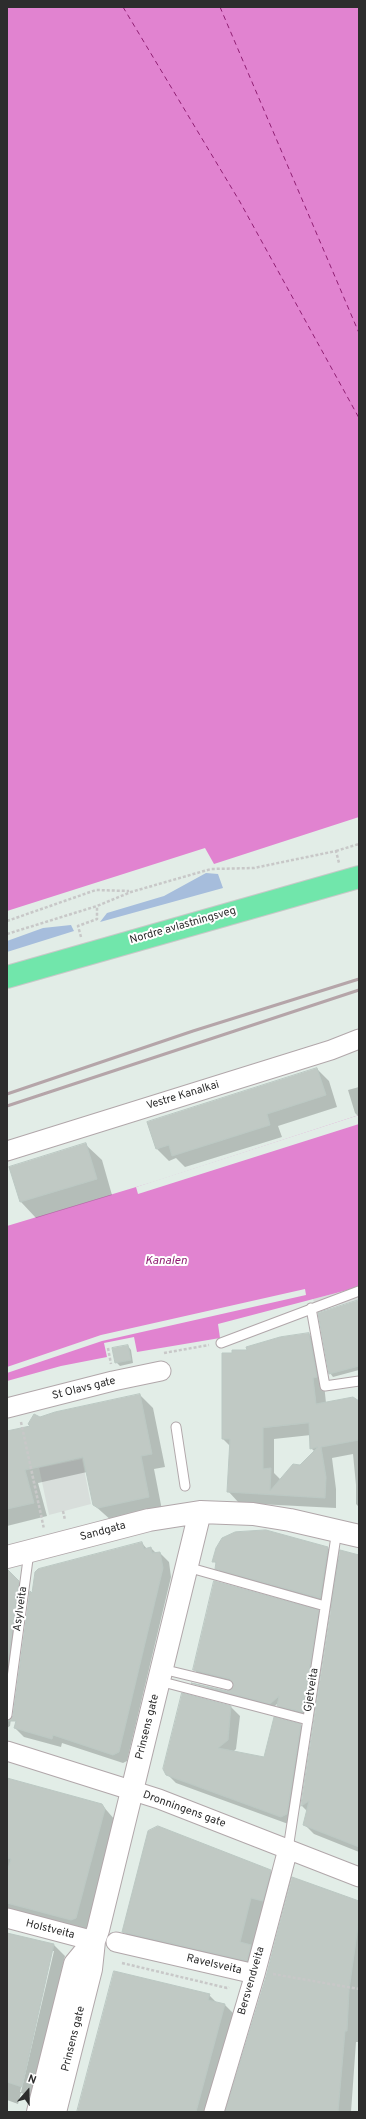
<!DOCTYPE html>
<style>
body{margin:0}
#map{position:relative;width:366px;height:2119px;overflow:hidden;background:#e2ede7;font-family:Overpass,sans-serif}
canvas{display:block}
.frame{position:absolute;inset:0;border:8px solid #2d2d2d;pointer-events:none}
.north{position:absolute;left:8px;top:2071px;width:40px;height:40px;-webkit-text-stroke:3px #fff;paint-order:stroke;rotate:20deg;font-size:11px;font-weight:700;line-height:16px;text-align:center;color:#2d2d2d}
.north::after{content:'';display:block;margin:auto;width:14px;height:18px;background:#2d2d2d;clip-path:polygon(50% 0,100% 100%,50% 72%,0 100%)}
</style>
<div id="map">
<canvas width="366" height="2119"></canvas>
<div class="frame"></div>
<div class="north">N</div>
</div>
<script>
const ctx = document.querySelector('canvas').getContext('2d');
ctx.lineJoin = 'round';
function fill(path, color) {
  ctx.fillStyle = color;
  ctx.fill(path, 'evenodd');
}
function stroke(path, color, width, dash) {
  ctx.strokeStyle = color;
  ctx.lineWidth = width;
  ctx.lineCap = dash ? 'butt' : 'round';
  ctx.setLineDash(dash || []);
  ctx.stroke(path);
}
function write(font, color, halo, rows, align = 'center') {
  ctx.font = font + ' Overpass,sans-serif';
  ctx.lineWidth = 4;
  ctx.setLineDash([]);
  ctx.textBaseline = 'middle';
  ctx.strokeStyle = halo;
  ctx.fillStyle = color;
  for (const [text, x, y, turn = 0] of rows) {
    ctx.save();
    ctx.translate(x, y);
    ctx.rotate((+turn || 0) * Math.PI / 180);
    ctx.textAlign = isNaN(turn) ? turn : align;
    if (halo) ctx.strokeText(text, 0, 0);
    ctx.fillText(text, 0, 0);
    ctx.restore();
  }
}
fill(new Path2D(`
 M206 873 218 874 223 888 100 922 107 913 164 896Z
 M71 925 74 931 7 952V941L43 928Z`), '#a6bddc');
fill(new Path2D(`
 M359 1287V1300L316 1311 313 1299Z
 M82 1459 91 1504 49 1515 39 1468Z`), '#d8dedb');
fill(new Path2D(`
 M7 7H359V817L214 864 205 848 7 911Z
 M359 1115V1287L218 1324 220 1338 137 1352 134 1337 104 1343 107 1357 61 1366 7 1381V1226L156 1181Z`), '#e183d0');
fill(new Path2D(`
 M359 1115V1124L138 1194 136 1187Z
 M305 1289 306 1295 102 1341 7 1373V1367L101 1335Z`), '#e2ede7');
fill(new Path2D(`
 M317 1069 329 1081 337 1107 278 1126 282 1137 185 1167 176 1158 169 1161 157 1149Z
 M359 1087V1117L355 1113 348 1090Z
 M86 1145 102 1160 112 1195 36 1218 21 1202 10 1167Z
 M359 1302V1370L333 1377 330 1373Z
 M309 1334 320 1345 326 1403 359 1402V1507L356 1504V1485L353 1454 332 1458 336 1489V1508L239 1503 228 1491 231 1447 223 1439V1354L248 1351ZM311 1435V1448L315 1452 301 1466 281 1480 274 1473V1439Z
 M128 1346 131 1350 133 1363 120 1366 116 1362Z
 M140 1395 153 1408 165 1467 154 1469 162 1510 112 1521 94 1505 87 1472 38 1483 47 1516 7 1526V1432L32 1426 40 1418Z
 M235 1533 328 1548 339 1560 359 1556V1852L314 1834 304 1824 308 1812 302 1806 332 1609 228 1580 217 1568V1564L214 1561 220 1541 225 1537Z
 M142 1543 147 1549 151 1548 156 1553H160L169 1562 171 1577 127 1761 123 1763 62 1743 61 1747 24 1737 15 1728 33 1595Z
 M14 1577 28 1591 10 1726 7 1728V1578Z
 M318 1611 322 1615 306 1715 281 1709 277 1704 274 1707 194 1685 227 1692 233 1690 235 1686 233 1682 198 1674 195 1670Z
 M183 1694 231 1707 240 1716 236 1749 233 1752 264 1759 301 1725 310 1734 291 1825 176 1783 167 1774Z
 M7 1779 102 1805 115 1820 87 1928 83 1930 7 1910Z
 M270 1871 282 1883 259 1972 136 1944 124 1932Z
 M359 1902V2028L358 2042H356L351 2112H227Z
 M7 1933 54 1945 65 1956 32 2097 21 2093 18 2104 7 2100ZM52 1951H54L21 2092H20Z
 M209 1995 217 2003 225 2005 238 2018 212 2112H78Z`), '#0003');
stroke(new Path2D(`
 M123 7 240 202 359 418
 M220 7 359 333`), '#901f73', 1, [5, 4]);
const building = new Path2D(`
 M317 1068 326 1095 267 1114 270 1125 172 1156 169 1145 156 1149 147 1122Z
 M86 1143 97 1179 20 1202 9 1167Z
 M359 1300V1366L329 1374 318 1313Z
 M309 1333 317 1377 313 1378 316 1404 353 1397 359 1401V1440L321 1447 326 1477 325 1498 227 1492 230 1439H222V1353H232V1350H247L246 1347 280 1337ZM309 1423 310 1449 318 1447 300 1465 293 1464 270 1491 271 1468 263 1469V1428Z
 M128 1345 131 1360 115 1363 112 1348Z
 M140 1394 152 1454 141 1456 149 1497 98 1508 93 1505 83 1457 25 1470 34 1503 7 1509V1431L30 1426 28 1424 34 1414 40 1417 55 1412Z
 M266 1530 328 1547 320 1598 215 1569 216 1562H212L216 1548 222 1538 235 1532Z
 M142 1542 144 1549 151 1547 152 1553 160 1552 163 1568 119 1752 113 1755 53 1735 52 1739 14 1728 16 1721H8L13 1716 30 1591 32 1593 35 1572 38 1569Z
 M340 1550 359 1555V1847L303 1825 309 1801 301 1806Z
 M7 1569 19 1581 7 1670Z
 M214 1581 319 1610 303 1712 277 1706 279 1696 270 1704 191 1683 227 1691 232 1689 234 1686 230 1679 193 1670Z
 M182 1693 231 1706 228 1740 218 1748 264 1757 274 1717 301 1724 287 1814 281 1817 166 1775 163 1769Z
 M7 1778 102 1804 105 1809 76 1918 71 1920 7 1903V1872L11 1859 7 1858Z
 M158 1826 271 1870 263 1901 251 1898 240 1942 251 1945 247 1961 122 1932 148 1831Z
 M292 1877 359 1901V1919L349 1990 347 2031H345L338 2112H225L266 1977Z
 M7 1933 54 1944 22 2087 7 2082Z
 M114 1971 210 1994 208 2000 225 2004 196 2112H77Z`);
fill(building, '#c0c9c4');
stroke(building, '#bbc8c3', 1);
const service = new Path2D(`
 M311 1308 325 1386 359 1381
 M221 1343 359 1291
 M176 1427 185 1486
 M187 1567 325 1606
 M162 1669 228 1685
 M159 1681 308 1720
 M7 1715 29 1552
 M288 1849 337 1530`);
const minor = new Path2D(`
 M7 1151 331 1050 359 1039
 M7 1408 113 1381 161 1371
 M7 1751 159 1799 359 1877
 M7 1918 94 1941
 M116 1942 255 1974
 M214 2112 255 1974 288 1849`);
const secondary = new Path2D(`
 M7 1557 149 1520 200 1512 253 1514 290 1520 359 1536
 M38 2112 75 1964 94 1941 98 1930 200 1512
 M55 2112 91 1969 94 1941`);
const trunk = new Path2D(`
 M7 977 359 877`);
stroke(service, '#b1a7aa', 11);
stroke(minor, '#b1a7aa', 21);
stroke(secondary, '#b1a7aa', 24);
stroke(trunk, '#c8c8c8', 24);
stroke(new Path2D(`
 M336 851 359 844
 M7 921 96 890 129 891
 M7 934 97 906 131 892 211 869 254 868 336 851 339 863
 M81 937 78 926 97 919V906
 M108 1348 111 1364
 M164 1353 209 1345
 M21 1422 44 1529
 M63 1511 65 1520
 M122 1963 227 1988 229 1987
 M273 1974 359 1989`), '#c8c8c8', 2.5, [3, 2]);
stroke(service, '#fff', 9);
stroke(minor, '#fff', 19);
stroke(secondary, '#fff', 22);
stroke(trunk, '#71e6ab', 22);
stroke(new Path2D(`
 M7 1094 193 1031 359 979
 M7 1106 359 990`), '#b5a5a9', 3);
write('11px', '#2d2d2d', '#fff', [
 ["Nordre avlastningsveg",183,926,-16],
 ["Vestre Kanalkai",183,1096,-17],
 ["St Olavs gate",84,1389,-14],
 ["Sandgata",103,1532,-15],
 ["Asylveita",21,1609,-82],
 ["Gjetveita",312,1690,-81],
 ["Prinsens gate",148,1727,-76],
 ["Dronningens gate",184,1810,20],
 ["Holstveita",50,1930,14],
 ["Ravelsveita",214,1965,13],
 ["Bersvendveita",252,1981,-74],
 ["Prinsens gate",74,2039,-76]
]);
write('italic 12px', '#901f73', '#fff', [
 ["Kanalen",166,1262]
]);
</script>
